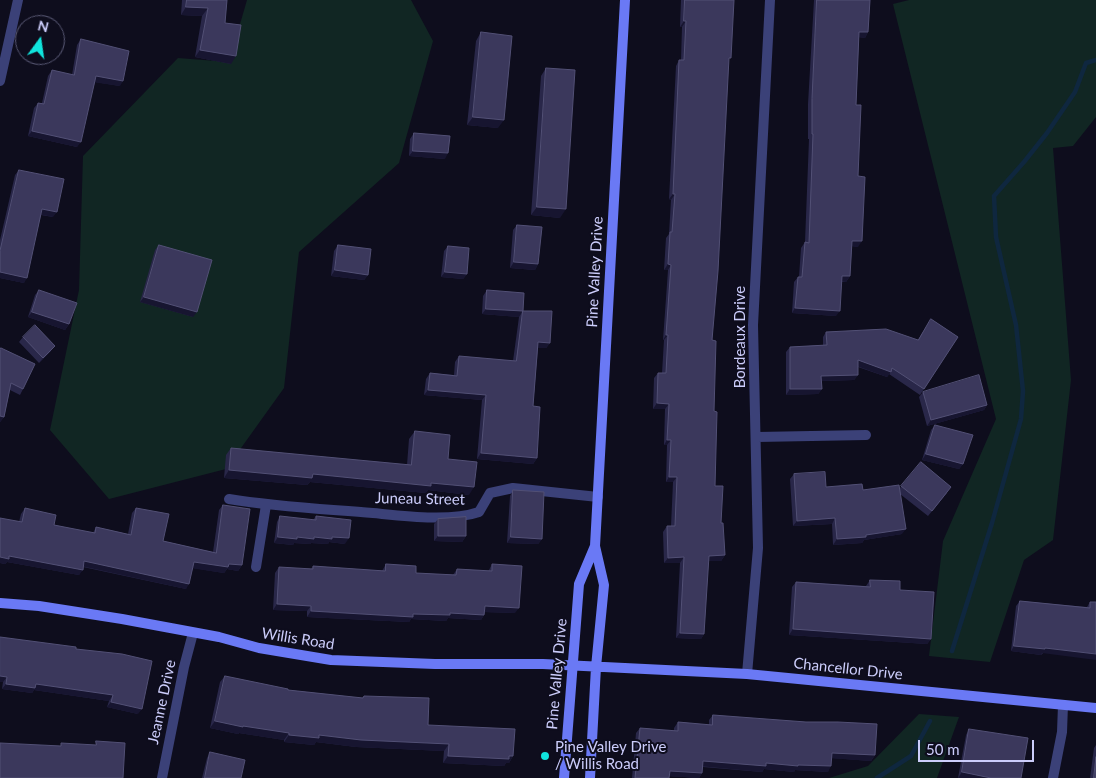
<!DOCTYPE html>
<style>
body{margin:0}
#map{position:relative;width:1096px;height:778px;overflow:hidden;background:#0e0d1d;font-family:Lato,sans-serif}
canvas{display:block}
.north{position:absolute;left:15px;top:15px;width:50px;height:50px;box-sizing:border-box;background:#0e0d1d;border:1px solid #5a5a76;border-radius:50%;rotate:14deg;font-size:14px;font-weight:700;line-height:20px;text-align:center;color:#cccdfb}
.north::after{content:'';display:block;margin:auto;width:18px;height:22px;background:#10e4dd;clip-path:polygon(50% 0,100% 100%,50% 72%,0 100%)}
.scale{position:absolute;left:918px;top:740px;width:116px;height:22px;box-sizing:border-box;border:2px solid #cccdfb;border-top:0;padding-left:6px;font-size:15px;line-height:18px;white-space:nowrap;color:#cccdfb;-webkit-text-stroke:4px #0e0d1d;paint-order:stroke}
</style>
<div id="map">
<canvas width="1096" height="778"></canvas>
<div class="north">N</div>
<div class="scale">50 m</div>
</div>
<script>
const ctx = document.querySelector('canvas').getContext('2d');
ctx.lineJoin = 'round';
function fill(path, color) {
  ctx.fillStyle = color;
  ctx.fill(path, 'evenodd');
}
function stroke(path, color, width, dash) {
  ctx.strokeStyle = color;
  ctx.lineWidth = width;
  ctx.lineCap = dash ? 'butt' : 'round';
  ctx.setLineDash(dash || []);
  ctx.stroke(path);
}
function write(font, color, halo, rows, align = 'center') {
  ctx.font = font + ' Lato,sans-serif';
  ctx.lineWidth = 4;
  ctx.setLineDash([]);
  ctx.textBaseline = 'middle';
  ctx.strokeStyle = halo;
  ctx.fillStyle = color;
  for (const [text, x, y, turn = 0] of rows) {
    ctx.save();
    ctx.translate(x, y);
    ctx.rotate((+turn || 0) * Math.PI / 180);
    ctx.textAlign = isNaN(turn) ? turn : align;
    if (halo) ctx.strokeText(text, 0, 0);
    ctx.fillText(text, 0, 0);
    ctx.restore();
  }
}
fill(new Path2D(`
 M247 0H411L433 41 399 163 299 252 284 388 226 469 109 499 50 430 79 290 83 156 178 58 229 62Z
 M909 0H1096V117L1073 146 1053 148 1071 380 1053 540 1024 560 990 662 929 656 943 541 996 419 893 4Z
 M919 714 959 717 937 778H829L868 766Z`), '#112623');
stroke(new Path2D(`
 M952 651 992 523 1021 419 1023 391 1016 325 996 237 994 196 1024 162 1047 133 1075 92 1086 63 1096 60
 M877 778 911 756 930 721`), '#0f273f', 4.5);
stroke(new Path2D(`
 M0 81 18 0
 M757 437 866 435
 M229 499C277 507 325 509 373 513 404 516 450 522 479 512L490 493 513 488 598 497
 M256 567 266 505
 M747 674 758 548 753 325 770 0
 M162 778 184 667 193 633
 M1053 778 1062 732 1063 705`), '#3b4178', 10);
stroke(new Path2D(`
 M0 603 39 606 122 619 219 637 259 648 331 660 435 664H543L747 674 1096 708
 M564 778 579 584 595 546
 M590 778 596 667 604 585 595 546 625 0`), '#6a79f5', 10);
fill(new Path2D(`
 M182 0H227L225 23 231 64 195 57 202 16 181 15Z
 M681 0H734L728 62 712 340 714 411 715 486 721 523 725 555 721 561H708L704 634 701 639 676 638 680 563H664L663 532 667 526H671L673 482H666L667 445H664L665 409H653L654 378 658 373H662L664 340H663L668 270H664L666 238 669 234 671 200 669 199 676 66 679 60H681L682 27H680Z
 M814 0H870L868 32 865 38 859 37 856 105 858 176V247L852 246 850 276 846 282H842L836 316 792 313 794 282 798 277H799L801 248 805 242 809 139H808V104Z
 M481 32 498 128 467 125 476 41Z
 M81 39 120 86 95 82 77 147 28 136 34 108 38 103H42L48 76 52 70 72 75 77 45Z
 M546 68 560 218 531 215 541 76Z
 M414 133 445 159 409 156 410 139Z
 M19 170 53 217 41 215 24 283 0 278V240L15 175Z
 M517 225 538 264 535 270 510 268 513 230Z
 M159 245 193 317 140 302 155 250Z
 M338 245 368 275 364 280 331 276 334 251Z
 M448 246 467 274 463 279 441 277 444 251Z
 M39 290 69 324 65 330 28 317 35 295Z
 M487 290 523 311 519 317 482 314 483 296Z
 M523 311 550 343 546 348H538L533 406 537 458 533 464 477 459 482 400 424 395 426 379 430 373 454 375 455 362 459 356 513 361 519 317Z
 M931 319 958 337 920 395 889 374 887 377 858 367V375L854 380 822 381V389L818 394 786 395V352L790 347 823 345V337L826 332 918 340Z
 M23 337 51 351 39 363 19 342Z
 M0 349 23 389 20 395 10 390 4 417 0 422Z
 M923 392 987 405 984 410 927 426 919 397Z
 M935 425 963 464 959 469 922 460 931 430Z
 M415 431 448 459 469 495 428 490 426 493 310 482 307 485 224 478 226 455 231 448 407 465 409 439Z
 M921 462 947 493 928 516 900 494 902 534 864 540 862 543 833 545 832 524 793 526 790 479 794 474 826 487 863 490 900 488Z
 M513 490 542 539 538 544 507 543 510 496Z
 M223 505 242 565 238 571 227 569 224 573 193 568 186 589 83 567 79 575 7 562 5 564 0 563V518L19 522 21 514 25 508 54 525 93 533 96 527 128 534 132 513 136 508 163 541 213 552 219 510Z
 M280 516 313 520 316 516 345 544 329 542 328 544 311 543 310 544 294 543 293 545 274 543 277 522Z
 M438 519 466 536 462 542 434 541V524Z
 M386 564 416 573 453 575 457 569 488 571 489 570 492 564 515 613 485 612 484 615 481 620 448 618 446 621 411 619 409 622 307 617V611L273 610 275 573 279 567 311 569 313 566 382 571Z
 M870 580 900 590 931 639 927 644 789 635 792 587 796 582 866 586Z
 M1020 601 1087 607 1090 602H1096L1041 655 1011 651 1016 606Z
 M0 637 76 649 138 714 107 707 109 701 34 690 32 693 2 689 3 682H0Z
 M225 676 288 690 362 698 364 696 428 725 513 756 509 763H506L504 766 443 763 444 751 356 747 316 742 314 745 284 742V740L239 733 238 734 210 728 220 682Z
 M713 715 875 755 871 761 832 758 828 772 795 770 794 772 764 769 762 772 703 767 702 773 699 778 669 776V778H632L636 733 640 728 674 731V728L678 722 709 725V720Z
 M969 729 1021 778H958L966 735Z
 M1096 745V778H1090L1094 748Z
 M210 752 241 778H202L207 758Z`), '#292749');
fill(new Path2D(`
 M186 7 208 8 202 16 181 15Z
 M684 21H686L682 27H680Z
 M859 32H868L865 38 856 37Z
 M200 50 236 56 231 64 195 57Z
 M96 76 123 81 120 86 92 82Z
 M473 117 504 120 498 128 467 125Z
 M32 131 81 142 77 147 28 136Z
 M413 151 448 153 445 159 409 156Z
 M673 194H675L671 200 669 199Z
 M537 207 566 209 560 218 531 215Z
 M42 209 57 212 53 217 38 214Z
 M852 241H862L858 247 848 246Z
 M514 262 538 264 535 270 510 268Z
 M668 264 671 265 668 270H664Z
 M335 270 368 275 364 280 331 276Z
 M0 272 27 278 24 283 0 278Z
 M445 272 467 274 463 279 441 277Z
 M842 276H850L846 282 838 281Z
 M144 297 197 312 193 317 140 302Z
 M795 308 840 311 836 316 792 313Z
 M486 309 523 311 519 317 482 314Z
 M32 312 69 324 65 330 28 317Z
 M666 335H668L664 340H663Z
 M538 342 550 343 546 348H534Z
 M55 346 51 351 39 363 43 358Z
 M858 360 891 372 887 377 854 365Z
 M858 375 854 380 818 381 821 376Z
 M790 389H822L818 394 786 395Z
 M428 390 486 395 482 400 424 395Z
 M657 403 669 404 665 409H653Z
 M987 405 984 410 927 426 931 420Z
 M0 416 4 417 0 422Z
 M667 440H671L667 445H664Z
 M481 453 537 458 533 464 477 459Z
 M926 454 963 464 959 469 922 460Z
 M229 470 313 474 431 483 474 487 469 495 428 490 426 493 310 482 307 485 224 478Z
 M669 477H677L673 482H666Z
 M835 518 832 524 793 526 797 521Z
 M906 529 902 534 864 540 862 543 833 545 837 539Z
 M438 536H466L462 542 434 541Z
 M278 537H332L349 538 345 544 329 542 328 544 311 543 310 544 294 543 293 545 274 543Z
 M511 537 542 539 538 544 507 543Z
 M725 555 721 561H705L709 556Z
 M9 556 83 570 79 575 7 562 5 564 0 563V557Z
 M684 557 680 563H664L668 558Z
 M84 561 189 584 186 589 81 566Z
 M194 562 229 564 242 565 238 571 227 569 224 573 190 568Z
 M277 604 311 606 307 611 273 610Z
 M485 606 519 608 515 613 481 612Z
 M311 611 413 614 450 613 484 615 481 620 448 618 446 621 411 619 409 622 307 617Z
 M793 629 931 639 927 644 789 635Z
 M680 633 704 634 701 639 676 638Z
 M1014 646 1045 648 1096 654V660L1042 653 1041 655 1011 651Z
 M0 676 7 677 3 682H0Z
 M6 684H36L113 695 109 701 34 690 32 693 2 689Z
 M111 702 142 709 138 714 107 707Z
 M215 721 289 733 284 740 239 733 238 734 210 728Z
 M289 735H319L449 744 444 751 356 747 316 742 314 745 284 742Z
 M832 753 875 755 871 761 828 758Z
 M448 756H513L509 763H506L504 766 443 763Z
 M703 761 766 763 831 766 828 772 795 770 794 772 764 769 762 772 699 766Z
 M670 771 702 773 699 778 666 776Z
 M962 772 991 778H958Z`), '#171530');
const building = new Path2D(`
 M187 0H227L225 23 241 25 236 56 200 50 208 8 186 7Z
 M685 0H734L731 58H729L718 271 712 340 716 341 714 411 717 412 715 486H723L721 523H723L725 555 709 556 704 634 680 633 684 557 668 558 667 526H675L677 477H669L671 440H667L669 404 657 403 658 373H666L668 335H666L671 265 668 264 670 232H672L675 194H673L679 60H684L686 21H684Z
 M817 0H870L868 32H859L856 105H861L858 176 865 177 862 241H852L850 276H842L840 311 795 308 798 277H802L805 242 809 243 813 134H812V99Z
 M481 32 512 36 504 120 473 117Z
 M81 39 129 51 123 81 96 76 81 142 32 131 38 103 44 104 52 70 74 75Z
 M546 68 575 70 566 209 537 207Z
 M414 133 450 136 448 153 413 151Z
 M19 170 64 179 57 212 42 209 27 278 0 272V251Z
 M517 225 542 227 538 264 514 262Z
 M159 245 212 260 197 312 144 297Z
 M338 245 371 249 368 275 335 270Z
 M448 246 469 248 467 274 445 272Z
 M39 290 77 303 69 324 32 312Z
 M487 290 524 293 523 311 486 309Z
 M523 311H552L550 343 538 342 533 406 540 407 537 458 481 453 486 395 428 390 430 373 457 376 459 356 516 361Z
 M931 319 958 337 924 389 892 368 891 372 858 360V375L821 376 822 389H790V347L827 345 826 332 886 329 918 340Z
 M35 325 55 346 43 358 23 337Z
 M1 348 35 364 23 389 11 383 4 417 0 416V350Z
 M979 375 987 405 931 420 923 392Z
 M935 425 973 435 963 464 926 454Z
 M415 431 450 435 448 459 477 462 474 487 431 483V486L313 474 312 478 229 470 231 448 411 465Z
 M921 462 951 487 932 511 901 486Z
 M825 472 826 487 862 484 863 490 899 485 906 529 866 535V537L837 539 835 518 797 521 794 474Z
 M513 490 544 492 542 539 511 537Z
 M223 505 250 509 242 565 229 564 228 567 194 562 189 584 84 561 83 570 9 556V559L0 557V518L22 522 25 508 56 515 54 525 95 533 96 527 131 535 136 508 169 514 163 541 216 553Z
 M280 516 316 520V516L351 520 349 538 332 537V539L314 537V539L297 537V539L278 537Z
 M466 517V536H438V519Z
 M386 564 416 566V573L456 575 457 569 492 571V564L522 566 519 608 485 606 484 615 450 613V615L413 614V617L311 611V606L277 604 279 567 313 569V566L385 571Z
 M870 580 900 581V590L934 592 931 639 793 629 796 582 870 587Z
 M1020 601 1090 608V602H1096V654L1045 648V649L1014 646Z
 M0 637 76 647V649L122 654 152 661 142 709 111 702 113 695 36 684 35 688 6 684 7 677 0 676Z
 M225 676 288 689V690L363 698 364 696 429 698 428 725 515 729 513 756H509V759L448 756 449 744 361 740 319 735V738L289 735V733L243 726V727L215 721Z
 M713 715 806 722H838L877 724 875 755 832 753 831 766 798 765V766L766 763V766L703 761 702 773 670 771 669 778H635L640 728 678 731V722L712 725Z
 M969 729 1028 738 1021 778H991L962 772Z
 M96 741 125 743 123 778H0V743L61 746V743L96 745Z
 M210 752 245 760 241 778H205Z
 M1096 757V778H1094Z`);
fill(building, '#3b385c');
stroke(building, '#525075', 1);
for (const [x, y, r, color] of [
 [545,756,5,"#10e4dd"]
]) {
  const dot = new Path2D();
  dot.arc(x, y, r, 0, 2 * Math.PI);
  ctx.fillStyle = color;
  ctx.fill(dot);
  stroke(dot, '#0e0d1d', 2);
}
write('15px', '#cccdfb', '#0e0d1d', [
 ["Pine Valley Drive",595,272,-87],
 ["Bordeaux Drive",740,337,-90],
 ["Juneau Street",420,499,1],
 ["Willis Road",298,639,9],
 ["Chancellor Drive",848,669,6],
 ["Pine Valley Drive",557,674,-85],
 ["Jeanne Drive",162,702,-78]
]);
write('15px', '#cccdfb', '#0e0d1d', [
 ["Pine Valley Drive",555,747],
 ["/ Willis Road",555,764]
], 'left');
</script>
